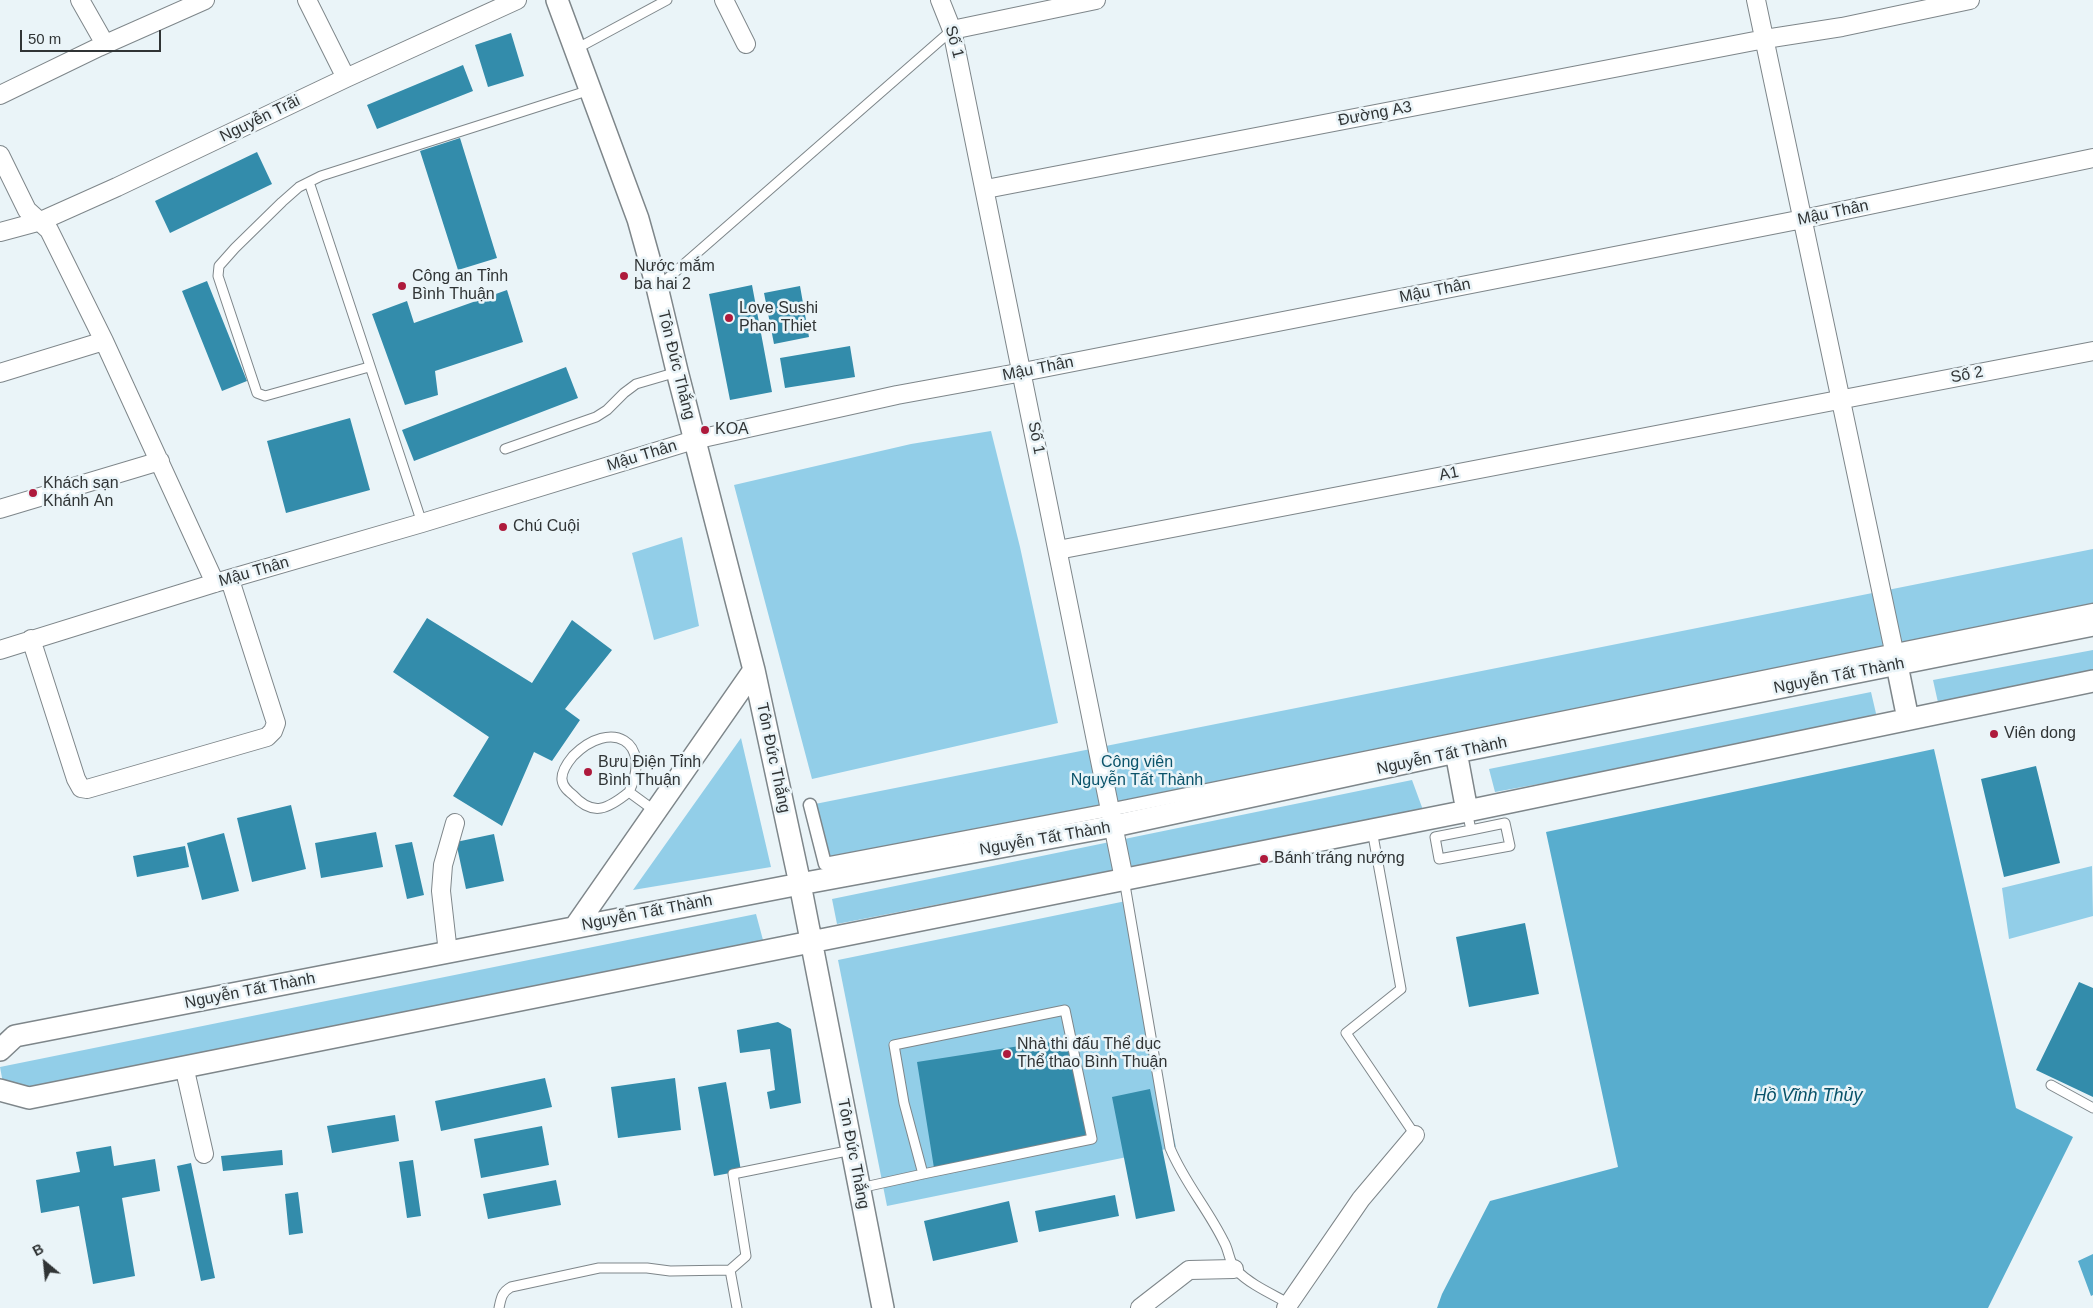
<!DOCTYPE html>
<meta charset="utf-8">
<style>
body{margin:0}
#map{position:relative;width:2093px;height:1308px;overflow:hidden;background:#eaf4f8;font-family:Helvetica,sans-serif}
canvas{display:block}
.north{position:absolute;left:20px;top:1238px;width:50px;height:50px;-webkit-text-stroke:4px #eaf4f8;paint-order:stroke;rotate:332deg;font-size:14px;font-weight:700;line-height:20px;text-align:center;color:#303435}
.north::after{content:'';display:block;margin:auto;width:18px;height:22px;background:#303435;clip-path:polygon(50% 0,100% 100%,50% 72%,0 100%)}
.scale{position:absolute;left:20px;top:30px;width:141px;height:22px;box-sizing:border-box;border:2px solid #303435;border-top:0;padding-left:6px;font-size:15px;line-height:18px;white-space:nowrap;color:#303435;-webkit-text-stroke:4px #eaf4f8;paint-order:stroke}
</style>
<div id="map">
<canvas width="2093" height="1308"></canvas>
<div class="north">B</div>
<div class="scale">50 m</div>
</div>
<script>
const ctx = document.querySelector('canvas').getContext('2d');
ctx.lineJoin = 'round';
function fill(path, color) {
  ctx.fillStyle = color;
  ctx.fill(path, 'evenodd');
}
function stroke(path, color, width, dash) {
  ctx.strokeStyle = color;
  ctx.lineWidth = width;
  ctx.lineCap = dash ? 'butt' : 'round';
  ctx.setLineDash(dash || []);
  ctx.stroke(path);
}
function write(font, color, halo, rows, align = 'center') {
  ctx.font = font + ' Helvetica,sans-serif';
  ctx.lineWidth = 5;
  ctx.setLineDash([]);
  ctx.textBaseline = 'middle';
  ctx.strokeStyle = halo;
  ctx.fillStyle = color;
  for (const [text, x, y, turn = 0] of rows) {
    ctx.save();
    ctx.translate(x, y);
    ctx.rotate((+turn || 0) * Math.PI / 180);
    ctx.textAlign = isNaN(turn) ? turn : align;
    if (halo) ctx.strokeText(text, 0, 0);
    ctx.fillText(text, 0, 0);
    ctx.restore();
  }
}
fill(new Path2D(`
 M991 431 1020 547 1058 723 812 779 734 485 911 444Z
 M682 537 699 626 654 640 632 553Z
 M2093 549V610L825 864 810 805Z
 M2093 650V677L1939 707 1933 680Z
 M1871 692 1878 722 1495 792 1489 769Z
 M741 738 771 867 633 890Z
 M1412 780 1423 810 837 924 832 899Z
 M2092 866 2093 916 2009 939 2002 888Z
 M1126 901 1176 1147 887 1206 838 960Z
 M756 914 763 940 5 1094 0 1067Z`), '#92cee8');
fill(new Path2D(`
 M1934 749 2016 1108 2073 1137 1988 1308H1437L1442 1294 1490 1201 1618 1167 1546 832Z
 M2093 1254V1295L2091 1296 2078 1261Z`), '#58adce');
fill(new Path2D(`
 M511 33 524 76 488 87 475 45Z
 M463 65 473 91 377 129 367 105Z
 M460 138 497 258 458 270 420 151Z
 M257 152 272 184 170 233 155 201Z
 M207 281 247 381 222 391 182 291Z
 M752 285 772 392 730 400 709 294Z
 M800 286 809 337 774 344 764 293Z
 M507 290 523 342 435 371 438 395 405 405 372 314 407 301 414 323Z
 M850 346 855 377 785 388 780 358Z
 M566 367 578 398 414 461 402 430Z
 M350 418 370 490 286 513 267 441Z
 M427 618 532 683 572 620 612 650 565 709 580 720 552 761 534 752 502 826 453 796 489 737 393 672Z
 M2036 766 2060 863 2004 877 1981 779Z
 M291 805 306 869 252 882 237 818Z
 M376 832 383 867 321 878 315 843Z
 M224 833 239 891 202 900 187 843Z
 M494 834 504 881 466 889 456 842Z
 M412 842 424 895 407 899 395 845Z
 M185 846 189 867 137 877 133 856Z
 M1525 923 1539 994 1469 1007 1456 937Z
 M2079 982 2093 988V1097L2036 1070Z
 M778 1022 791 1029 801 1103 770 1109 767 1092 775 1090 770 1049 740 1053 737 1030Z
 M1071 1038 1087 1143 934 1168 917 1062Z
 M545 1078 552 1107 441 1131 435 1101Z
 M675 1078 681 1130 618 1138 611 1087Z
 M726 1082 741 1171 714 1176 698 1087Z
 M1150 1089 1175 1211 1136 1219 1112 1097Z
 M395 1115 399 1141 332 1153 327 1126Z
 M542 1126 549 1165 481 1178 474 1139Z
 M111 1146 114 1166 155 1159 160 1191 122 1198 135 1276 93 1284 79 1206 41 1213 36 1180 80 1172 76 1152Z
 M282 1150 283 1165 223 1171 221 1156Z
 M413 1160 421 1216 407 1218 399 1162Z
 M191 1163 215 1278 201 1281 177 1166Z
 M556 1180 561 1205 488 1219 483 1194Z
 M298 1192 303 1233 289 1235 285 1194Z
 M1115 1195 1119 1216 1039 1232 1035 1211Z
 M1009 1201 1018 1242 933 1261 924 1221Z`), '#338cab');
const service = new Path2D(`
 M576 49 667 0
 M309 182 299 187 282 202 235 248 219 266 218 276 257 393 265 396 369 367
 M659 286 952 30
 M505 449 596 417 607 410 624 393 636 384 677 372
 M422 523 309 182 321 176 590 90
 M629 792C653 741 611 718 573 756 568 762 561 771 562 780 563 787 568 791 573 795 593 817 608 809 629 792L655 811
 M1467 811 1471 830 1435 837 1439 859 1510 846 1505 823 1471 830
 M1372 830 1401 989 1346 1033 1415 1135
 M1124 879 1170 1148C1184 1182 1208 1209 1224 1242 1229 1250 1229 1263 1236 1270 1251 1285 1270 1293 1288 1303
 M2051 1085 2093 1108
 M860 1188 923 1174 1092 1139 1065 1010 894 1045 904 1103 923 1174
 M730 1270 737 1308
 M499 1308C501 1298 502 1292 511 1287L599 1268H647L670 1271 730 1270 746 1256 733 1174 852 1150`);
const pedestrian = new Path2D(`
 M810 805 825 864 1104 811 2093 610`);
const minor = new Path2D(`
 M80 0 105 44
 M307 0 346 78
 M724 0 746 44
 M940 0 952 30 1124 879
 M1756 0 1897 665
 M952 30 1096 0
 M0 95 99 47 205 0
 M0 155 27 210 49 230 104 341 215 583
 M986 189 1765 39 1842 27 1970 0
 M0 232 41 221 117 187 346 78 517 0
 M0 373 104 341
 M0 509 160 461
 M1058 550 2093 351
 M31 639 76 779 81 788 87 789 267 737 273 731 276 723 230 580
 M0 650 215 583 422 523 694 440 897 395 1023 372 1803 219 2093 158
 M448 953 441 891 443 865 455 823
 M184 1066 204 1154
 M1140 1308 1189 1270 1234 1269
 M1286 1308 1361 1199 1415 1135`);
const tertiary = new Path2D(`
 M557 0 638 219 657 287 677 371 754 670 800 884 883 1308
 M1897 665 1908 719
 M1456 752 1467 811
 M575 927 754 670
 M0 1050 15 1036 800 884 1114 826 1456 752 2093 625
 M0 1090 29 1098 1467 811 2093 681`);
stroke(service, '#7e868a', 11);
stroke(pedestrian, '#7e868a', 15);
stroke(minor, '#7e868a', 20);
stroke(tertiary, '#7e868a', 24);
stroke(service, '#fff', 9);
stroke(pedestrian, '#fff', 12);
stroke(minor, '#fff', 18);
stroke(tertiary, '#fff', 21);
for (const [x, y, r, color] of [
 [624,276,5,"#ae1a3c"],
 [402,286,5,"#ae1a3c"],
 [729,318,5,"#ae1a3c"],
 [705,430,5,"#ae1a3c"],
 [33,493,5,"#ae1a3c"],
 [503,527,5,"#ae1a3c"],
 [1994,734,5,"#ae1a3c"],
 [588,772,5,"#ae1a3c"],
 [1264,859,5,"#ae1a3c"],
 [1007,1054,5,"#ae1a3c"]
]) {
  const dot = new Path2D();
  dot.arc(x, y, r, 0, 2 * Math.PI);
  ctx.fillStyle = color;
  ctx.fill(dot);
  stroke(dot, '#eaf4f8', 2);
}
write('16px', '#303435', '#eaf4f8', [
 ["Số 1",954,42,75],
 ["Đường A3",1375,114,-11],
 ["Nguyễn Trãi",260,119,-26],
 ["Mậu Thân",1833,213,-12],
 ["Mậu Thân",1435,291,-11],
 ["Tôn Đức Thắng",676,365,76],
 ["Mậu Thân",1038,369,-11],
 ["Số 2",1967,375,-11],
 ["Số 1",1036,438,79],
 ["Mậu Thân",642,456,-17],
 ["A1",1449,474,-11],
 ["Mậu Thân",254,572,-16],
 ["Nguyễn Tất Thành",1839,676,-11],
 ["Nguyễn Tất Thành",1442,756,-12],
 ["Tôn Đức Thắng",773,758,78],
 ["Nguyễn Tất Thành",1045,839,-10],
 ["Nguyễn Tất Thành",647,913,-11],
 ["Nguyễn Tất Thành",250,991,-11],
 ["Tôn Đức Thắng",853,1154,79]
]);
write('16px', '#303435', '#eaf4f8', [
 ["Nước mắm",634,267],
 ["ba hai 2",634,285],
 ["Công an Tỉnh",412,277],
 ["Bình Thuận",412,295],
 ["Love Sushi",739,309],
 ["Phan Thiet",739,327],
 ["KOA",715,430],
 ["Khách sạn",43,484],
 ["Khánh An",43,502],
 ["Chú Cuội",513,527],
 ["Viên dong",2004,734],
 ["Bưu Điện Tỉnh",598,763],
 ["Bình Thuận",598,781],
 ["Bánh tráng nướng",1274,859],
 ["Nhà thi đấu Thể dục",1017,1045],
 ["Thể thao Bình Thuận",1017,1063]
], 'left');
write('16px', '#0a536a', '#eaf4f8', [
 ["Công viên",1137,763],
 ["Nguyễn Tất Thành",1137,781]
]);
write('italic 18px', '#085269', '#eaf4f8', [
 ["Hồ Vĩnh Thủy",1808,1096]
]);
</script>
